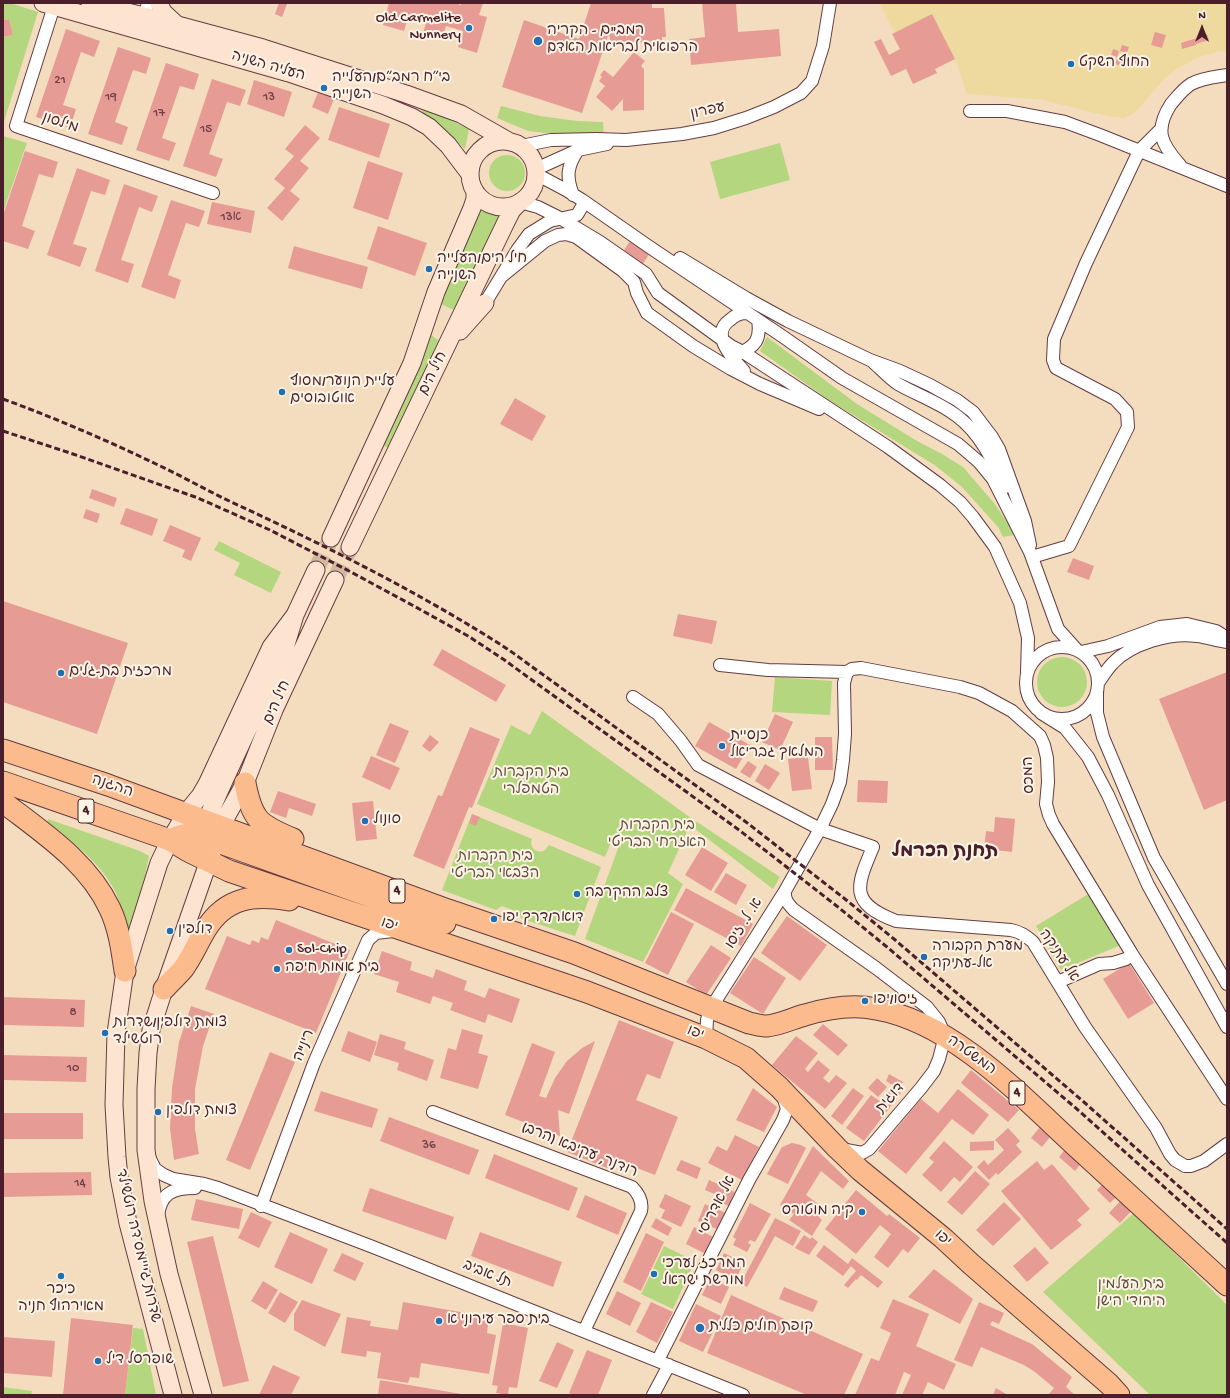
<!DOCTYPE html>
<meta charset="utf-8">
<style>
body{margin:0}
#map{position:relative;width:1230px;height:1398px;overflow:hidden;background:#f4ddbf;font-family:"Gochi Hand",sans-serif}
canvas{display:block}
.frame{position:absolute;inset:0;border:4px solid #4a1f2b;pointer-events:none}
.north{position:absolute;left:1182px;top:8px;width:40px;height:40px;-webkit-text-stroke:3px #fcf5e5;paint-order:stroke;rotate:0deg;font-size:11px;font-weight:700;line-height:16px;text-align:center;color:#4a1f2b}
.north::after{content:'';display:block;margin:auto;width:14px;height:18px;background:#4a1f2b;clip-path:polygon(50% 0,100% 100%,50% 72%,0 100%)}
</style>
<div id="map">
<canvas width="1230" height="1398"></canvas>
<div class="frame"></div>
<div class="north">N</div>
</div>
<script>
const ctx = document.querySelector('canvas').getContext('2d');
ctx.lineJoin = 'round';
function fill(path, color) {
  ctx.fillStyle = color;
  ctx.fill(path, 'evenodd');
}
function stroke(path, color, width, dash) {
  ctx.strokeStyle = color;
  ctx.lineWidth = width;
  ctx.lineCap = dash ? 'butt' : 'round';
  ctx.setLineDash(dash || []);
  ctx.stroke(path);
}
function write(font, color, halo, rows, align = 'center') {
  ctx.font = font + ' "Gochi Hand","Playpen Sans Hebrew",sans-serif';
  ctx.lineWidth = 4;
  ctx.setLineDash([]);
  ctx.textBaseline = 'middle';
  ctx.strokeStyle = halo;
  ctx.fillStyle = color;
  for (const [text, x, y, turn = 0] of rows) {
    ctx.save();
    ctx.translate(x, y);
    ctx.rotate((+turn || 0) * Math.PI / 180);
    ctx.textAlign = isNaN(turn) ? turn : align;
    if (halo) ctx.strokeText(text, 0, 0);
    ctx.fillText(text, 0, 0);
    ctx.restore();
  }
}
fill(new Path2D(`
 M3 3H10L38 12 3 125V37L13 35 9 19 3 20Z
 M501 106 540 116 577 121 603 122 604 135H562L528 131 497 118Z
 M422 110 441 116 469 129 465 149 451 136 422 113Z
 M3 136 27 143 3 212Z
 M780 143 790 180 720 199 710 162Z
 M489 173a18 18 0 1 1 36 0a18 18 0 1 1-36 0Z
 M478 205 489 211 503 215 458 312 441 304Z
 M429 333 443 344 391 449 382 445Z
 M767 337 857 404 917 441 942 454 963 467 994 503 1007 522 1014 535 1003 537 998 527 962 487 936 466 829 400 760 351Z
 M219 541 281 572 271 593 234 575 240 563 214 550Z
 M1037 682a25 25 0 1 1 50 0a25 25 0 1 1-50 0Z
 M775 677 832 681 830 715 772 712Z
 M542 711 691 818 780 877 773 889 690 825 668 873 683 884 643 962 585 939 620 843 612 840 605 857 477 804 511 725 530 735Z
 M472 814 532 839C529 847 535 853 544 851L549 845 601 867 575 936 522 919 518 912 502 906 496 910 442 890Z
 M48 819 140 851 149 856 145 876 129 935C125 921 122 907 116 893 101 863 74 843 47 823Z
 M1090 893 1121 945 1061 970 1036 926Z
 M1134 1213 1227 1305V1395H1150L1043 1292Z
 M664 1246 695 1261 673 1309 641 1294Z
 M133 1328 143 1329 156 1395H125Z
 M3 1387 32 1391 31 1395H3Z`), '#b4d67e');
fill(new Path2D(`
 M879 3H1227V51L1217 52 1196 58 1177 69 1164 79 1136 112 1124 118 1107 116 1043 100 967 94 955 59 932 15 895 33Z`), '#eeda9e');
fill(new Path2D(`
 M279 3 287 4 282 17 275 14Z
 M389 3H455L461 5V3H483L479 15 487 17 477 53 458 47 463 31 446 26 442 38 423 33 427 20 409 14 404 31 383 25Z
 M591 3H652V8H664L666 37H662V41L610 44V37L608 36 582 113 502 87 524 20 579 39Z
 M702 3H736L738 32 779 29 781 56 691 65 689 39 705 37Z
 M932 14 955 59 935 69 937 73 913 84 906 69 891 76 874 42 881 39 889 55 900 49 892 34Z
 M9 19 13 35 3 37V20Z
 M66 29 100 41 94 57 81 52 63 105 76 109 70 128 36 117Z
 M1155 32 1166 35 1162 48 1151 45Z
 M1207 34 1209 40 1196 44 1194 39Z
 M1194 39 1196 45 1189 47 1187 41Z
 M1187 41 1189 47 1182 49 1181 43Z
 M1122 45 1129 47 1127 53 1120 51Z
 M118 47 151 58 146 74 133 70 115 122 128 127 122 145 88 134Z
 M1113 49 1119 51 1117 57 1111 55Z
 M634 52 645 61 641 66 644 69V110L623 111V99L612 111 596 97 605 86 599 81 602 77 600 75 604 70 613 77Z
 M1125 53 1131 56 1129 62 1123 59Z
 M1133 56 1139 58 1137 64 1131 62Z
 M1117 58 1123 60 1121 66 1115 64Z
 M166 63 199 74 194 90 180 86 162 138 176 143 169 161 136 150Z
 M212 79 246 90 240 106 227 102 209 154 223 159 216 177 183 166Z
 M254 80 292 92 284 117 247 104Z
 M319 90 335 96 328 114 312 107Z
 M339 107 390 124 379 158 328 140Z
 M305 125 320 138 300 161 309 168 290 191 300 199 282 221 267 208 285 188 274 179 294 156 285 149Z
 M25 151 58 162 53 178 39 174 22 226 35 231 28 249 3 241V215Z
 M368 161 403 173 388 220 353 208Z
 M77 168 110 180 105 195 91 191 73 244 87 248 80 267 47 255Z
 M124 184 158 196 152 212 139 207 121 260 134 264 128 283 95 271Z
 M171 200 205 211 199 227 186 223 168 275 181 280 175 299 141 287Z
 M212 202 255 211 251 233 207 224Z
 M378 226 427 243 415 276 367 259Z
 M630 241 649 254 643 264 624 250Z
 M294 246 368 267 362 289 288 268Z
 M515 398 546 416 532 441 500 424Z
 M92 489 117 498 114 507 89 498Z
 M126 508 158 519 152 536 120 524Z
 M86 509 100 514 97 523 83 518Z
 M170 525 201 538 191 561 182 557 185 550 163 541Z
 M1073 558 1094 566 1089 580 1067 572Z
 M3 601 128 643 97 734 3 702Z
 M678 614 717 621 712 644 673 636Z
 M442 649 506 685 496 702 433 665Z
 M1227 672V800L1204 810 1159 699Z
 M775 714 793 722 780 750 762 742Z
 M709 722 750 745 736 769 695 746Z
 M390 723 409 731 395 763 376 755Z
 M470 727 500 739 472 808 469 807 444 869 413 856 438 795 442 796Z
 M430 735 439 742 430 752 422 746Z
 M815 737H832L833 770H815Z
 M371 756 400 768 390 790 362 777Z
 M808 757 812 789 792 791 788 759Z
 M748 761 757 767 750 778 740 772Z
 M765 764 780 773 769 790 755 781Z
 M858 780 888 781 887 803 857 802Z
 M278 791 316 804 312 816 289 808 286 818 270 812Z
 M373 801 377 839 356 841 352 803Z
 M472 814 480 817 476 826 469 823Z
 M995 817 1015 819 1012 852 984 849 986 831 994 832Z
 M702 847 728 863 711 891 685 875Z
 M726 873 747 885 736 905 714 892Z
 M686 888 753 924 741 946 674 910Z
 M671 912 694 924 668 975 645 963Z
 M787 916 827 945 800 981 761 953Z
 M276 920 350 950 316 1033 205 989 227 936 250 945 252 940 259 943 261 937 268 940Z
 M711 945 731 958 706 995 686 982Z
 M382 951 412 962 410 970 433 978 436 969 467 981 464 990 485 998 489 988 520 999 512 1023 488 1014 485 1023 450 1010 453 1003 433 996 430 1004 396 992 399 982 374 974Z
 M754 957 786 978 763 1014 730 993Z
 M1129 963 1154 1003 1128 1019 1103 979Z
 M3 997 85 1000 84 1027 3 1025Z
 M191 1006 214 1014 203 1046 195 1089V1129L199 1154 174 1160 170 1129 172 1088 179 1042Z
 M619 1020 674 1042 660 1079 647 1074 636 1100 678 1117 655 1175 611 1158 607 1168 567 1152Z
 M823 1024 848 1045 838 1056 813 1035Z
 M462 1029 483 1035 478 1053 488 1056 478 1089 440 1078 448 1048 456 1050Z
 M348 1031 377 1042 370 1062 341 1051Z
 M380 1034 406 1042 404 1049 434 1060 427 1081 397 1070 399 1063 374 1055Z
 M796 1036 818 1053 805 1069 808 1072 818 1060 830 1070 823 1078 829 1083 836 1075 847 1083 825 1109 772 1065Z
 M595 1041 569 1114 558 1110 560 1136 505 1115 532 1043 555 1052 539 1096 546 1098 555 1078 567 1061 582 1048Z
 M270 1052 295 1062 250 1170 226 1160Z
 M3 1055 87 1057 86 1082 3 1080Z
 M971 1070 1019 1110 1008 1122 961 1083Z
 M889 1074 903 1082 899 1089 886 1081Z
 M877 1078 887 1087 878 1097 868 1088Z
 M893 1086 901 1093 864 1141 846 1128 871 1095 881 1102Z
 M753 1088 777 1107 764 1132 736 1120Z
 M853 1088 864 1096 842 1125 831 1116Z
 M958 1089 989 1115 973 1135 952 1119 906 1174 878 1151 921 1099 938 1113Z
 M321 1091 378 1109 372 1128 314 1111Z
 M3 1113H83V1139H3Z
 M389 1117 479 1150 469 1175 380 1141Z
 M1008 1128 1020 1141 1016 1145 1022 1152 998 1175 996 1173 989 1180 977 1167 984 1160 988 1165 1004 1150 995 1140Z
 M1039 1128 1050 1137 1042 1147 1031 1138Z
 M735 1135 759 1147 742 1180 708 1163 717 1146 727 1151Z
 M944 1141 973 1167 960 1182 954 1177 941 1192 922 1175 934 1162 929 1158Z
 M994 1141V1150L970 1151V1142Z
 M792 1143 801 1145 806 1148 788 1184 767 1174 782 1147Z
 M813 1146 849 1181 843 1189 821 1171 806 1195 825 1209 819 1217 822 1220 812 1236 789 1220 794 1214 780 1205Z
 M1066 1148 1083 1161 1075 1171 1059 1157Z
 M494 1154 578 1188 569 1211 485 1178Z
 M681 1160 701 1168 697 1179 676 1170Z
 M1037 1161 1044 1170 1052 1164 1090 1209 1077 1220 1082 1225 1051 1250 1001 1191Z
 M975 1171 990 1184 962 1215 947 1202Z
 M91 1172 92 1195 3 1197V1173Z
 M709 1180 735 1192 729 1206 715 1200 717 1195 705 1190Z
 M1106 1180 1120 1193 1110 1203 1097 1190Z
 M370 1188 454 1217 446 1240 362 1211Z
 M856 1190 887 1216 889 1214 920 1238 908 1253 903 1249 888 1268 874 1257 891 1234 880 1225 856 1254 825 1229Z
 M665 1194 691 1206 681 1227 661 1218 665 1210 659 1207Z
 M585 1195 627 1213 618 1235 576 1217Z
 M1123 1198 1134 1208 1120 1223 1109 1213Z
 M196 1199 243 1209 239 1229 191 1220Z
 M1004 1202 1021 1219 993 1246 976 1230Z
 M750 1203 771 1214 755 1242 750 1240 748 1243 751 1245 747 1252 733 1245 736 1239 733 1237Z
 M705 1204 726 1213 719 1230 698 1221Z
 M251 1212 272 1222 259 1248 238 1238Z
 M656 1218 672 1228 668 1236 651 1227Z
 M775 1218 801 1231 793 1246 775 1236 747 1287 741 1283Z
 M694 1227 717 1239 708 1255 686 1244Z
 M290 1232 328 1249 312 1284 274 1267Z
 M480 1232 562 1262 553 1287 471 1256Z
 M646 1233 664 1242 641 1291 623 1282Z
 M804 1235 810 1239 812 1237 818 1242 809 1255 795 1248Z
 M213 1236 249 1381 223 1387 187 1242Z
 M824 1245 848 1264 852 1258 883 1282 878 1288 861 1275 857 1280 856 1279 848 1288 844 1285 856 1271 851 1266 843 1276 816 1256Z
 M1035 1247 1049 1263 1027 1282 1013 1266Z
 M342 1253 364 1263 355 1281 333 1271Z
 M724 1253 744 1263 735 1280 716 1270Z
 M934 1269 973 1299 960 1324 908 1297Z
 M710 1278 729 1287 721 1304 702 1295Z
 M263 1281 278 1290 266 1310 251 1301Z
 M784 1287 818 1301 813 1312 779 1299Z
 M617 1291 641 1303 630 1326 606 1314Z
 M280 1292 298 1302 285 1323 268 1313Z
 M731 1295 863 1354 844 1395H807L707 1353Z
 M893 1299 929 1314 916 1346 956 1364 944 1390 928 1382 922 1395H902L911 1375 904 1372 895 1395H855L871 1358 879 1361 891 1333 880 1328Z
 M302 1300 341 1314 325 1347 294 1330V1314Z
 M403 1302 489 1317 487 1333 496 1335 489 1374 421 1363 419 1378 410 1377 408 1383 377 1378 381 1353 367 1351 366 1357 341 1353 347 1317 371 1321 370 1326 398 1330Z
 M651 1302 673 1312 657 1343 636 1332Z
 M979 1302 1004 1313 999 1324 992 1321 990 1325 1032 1344 1072 1377 1066 1387 1075 1395H1048L1054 1388 1035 1372 1024 1365 981 1347 972 1367 954 1360Z
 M696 1304 721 1316 703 1352 679 1341Z
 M71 1318 133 1325 125 1395H63Z
 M503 1323 528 1328 517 1388 509 1387 508 1395 496 1393 498 1386 492 1385Z
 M3 1337 55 1341 52 1377 3 1373Z
 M557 1342 574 1350 557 1388 539 1381Z
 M587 1350 612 1360 598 1395H573L569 1393Z
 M273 1365 300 1377 291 1395H259Z
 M380 1380 461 1394 460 1395H378Z
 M996 1388 1008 1395H993Z`), '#e69c95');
stroke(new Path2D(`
 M316 570 331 538
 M335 580 350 547`), '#d2b7a1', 17, [17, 8]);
const street = new Path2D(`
 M54 6 16 126 213 193
 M142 23 148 3
 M970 111H1007L1065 122 1100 135 1227 186
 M521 146 551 140 597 139 626 140 682 134 714 128 746 118 774 107 801 93 812 81 823 46 830 3
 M1180 165C1161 144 1154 130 1171 104 1177 97 1183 89 1191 84 1202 78 1215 77 1227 75
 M536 169 578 150 607 144
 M536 174 566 190 582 200 648 246 782 336 842 378 958 444 979 462 993 479 1030 552 1058 629 1076 649
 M573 195C566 177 567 166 578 150
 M520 202 538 207 560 218 600 242 646 274 658 293 731 346 743 352 888 447 940 485 960 502 973 517 995 547 1020 603 1028 638 1027 672
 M680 258 746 298 788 321 870 360 900 371 930 385 957 400 973 412 992 437 999 449 1025 521 1030 545
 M502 276 545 241 558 235 566 234 576 237 623 271 634 282 637 293 647 313 693 346 731 369 760 384 819 409
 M485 303 518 249 529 234 550 221 577 215 583 205 582 200
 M737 354C756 347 761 339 758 320
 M874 363C882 370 889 378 898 384 917 395 939 402 957 416 981 434 993 461 1005 487
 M744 371C733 359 709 334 730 320 735 315 740 313 747 313
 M1032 557 1069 546 1128 427 1127 412 1115 399 1056 368 1053 360 1054 339 1086 263 1139 151 1161 129
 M1026 683a36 36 0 1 1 72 0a36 36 0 1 1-72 0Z
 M1081 652 1108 646 1160 627 1187 624 1216 631 1227 638
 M720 665 768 670 847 672 852 669 861 668 960 687 979 693 1012 711 1040 736 1044 745 1047 758 1048 782 1046 804 1049 815 1053 824 1132 954 1227 1099
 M1098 683C1103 676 1107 669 1113 663 1131 644 1170 632 1197 636 1207 637 1217 641 1227 642
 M1097 693V713L1103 737 1154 858 1227 984
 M633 697 658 714 681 741 698 765 820 829 873 847C856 887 849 903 896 921L1011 930C1021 932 1026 936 1033 942L1085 1027 1156 1128 1170 1154 1175 1160 1185 1166H1191L1204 1161 1227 1144
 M1041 713 1065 728 1088 757 1108 795 1148 885 1227 1027
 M785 891C784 899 788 904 794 910L876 968 927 1007 939 1022 945 1036 939 1059 934 1071 921 1088 869 1149 862 1153 841 1149
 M1058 982 1099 964 1113 963 1126 959 1132 954
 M706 1038 707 1020 711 1008 785 891 820 829 832 804 840 782 843 760 845 734 844 683 847 672
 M433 1112 632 1187C639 1194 643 1201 641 1211L584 1331
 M149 1157 155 1169 164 1175 173 1179 204 1184 218 1188 373 1247 743 1395
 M261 1206 314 1063 368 940 376 933 393 931
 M158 1217C160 1193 173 1188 195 1188
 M658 1360 749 1180 783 1120 787 1109 783 1096
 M653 1395 669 1365`);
const secondary = new Path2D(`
 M43 3 289 73 383 105 412 117 429 127 448 145 470 174
 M90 3 144 16 263 48 406 94 461 114 510 142
 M159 3 163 12 177 25
 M470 174a33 33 0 1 1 66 0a33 33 0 1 1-66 0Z
 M460 331 485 303
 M331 538 412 363 436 292 472 208 475 199V192
 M350 547 505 224 512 210 520 202
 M202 832 206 821 223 783 284 651 295 615 316 570
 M173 1395 128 1223 119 1177 117 1157 114 1105 116 1033 125 971 159 863 170 840 186 813 200 796 207 784 271 647 295 615
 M203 1395 169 1274 153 1201 146 1150V1089L148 1053 151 1030 164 989 221 826 245 783 274 710 335 580`);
const highway = new Path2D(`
 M3 750 108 785 448 910 574 953 749 1023C755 1024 761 1026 767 1026 780 1025 793 1018 805 1015 828 1008 853 1004 876 1009 955 1023 1023 1098 1080 1150 1129 1195 1178 1240 1227 1285
 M3 782 170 840 188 851 229 871 587 992 706 1038 746 1058 779 1087 837 1148 860 1170 943 1238 971 1264 1109 1384 1119 1395
 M245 783C252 820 259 825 293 839
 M3 802C43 833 88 862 110 909 119 928 122 950 125 971
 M170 840C183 834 188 833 201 836L445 923
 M164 989C170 982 177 976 183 969 192 957 198 942 206 929 226 897 254 894 289 900`);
stroke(street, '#643c41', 14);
stroke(secondary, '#643c41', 19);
stroke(highway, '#643c41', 23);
stroke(street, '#fff', 12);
stroke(secondary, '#fde4d1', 17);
stroke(highway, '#fbbb8c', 21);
stroke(new Path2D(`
 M3 399C55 418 106 440 156 464 184 477 211 493 240 506 332 549 424 595 509 650L746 822 845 899 894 939 1085 1103 1227 1229
 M3 431 73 454 198 498 270 530 349 571 412 605 468 636 503 659 739 830 838 907 887 947 1078 1110 1227 1243`), '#4a1f2b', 3, [6, 3]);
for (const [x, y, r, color] of [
 [469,28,4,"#1f6fb2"],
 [538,41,5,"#1f6fb2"],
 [1071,64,4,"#1f6fb2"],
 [324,88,4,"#1f6fb2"],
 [429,269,4,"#1f6fb2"],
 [282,392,4,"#1f6fb2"],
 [61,673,4,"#1f6fb2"],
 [722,746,4,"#1f6fb2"],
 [365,821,4,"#1f6fb2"],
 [577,894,4,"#1f6fb2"],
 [494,919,4,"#1f6fb2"],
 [170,931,4,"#1f6fb2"],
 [289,950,4,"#1f6fb2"],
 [924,957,4,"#1f6fb2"],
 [277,969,4,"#1f6fb2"],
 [865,1001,4,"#1f6fb2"],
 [105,1033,4,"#1f6fb2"],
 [158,1112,4,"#1f6fb2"],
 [862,1212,4,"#1f6fb2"],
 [654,1274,4,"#1f6fb2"],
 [61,1276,4,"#1f6fb2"],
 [439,1321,4,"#1f6fb2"],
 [700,1328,5,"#1f6fb2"],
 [98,1361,4,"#1f6fb2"]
]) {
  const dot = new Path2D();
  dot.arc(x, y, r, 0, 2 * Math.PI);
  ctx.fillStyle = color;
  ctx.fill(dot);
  stroke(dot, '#fcf5e5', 1.5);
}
write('13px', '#713e46', null, [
 ["21",60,81],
 ["19",111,98],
 ["13",269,98],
 ["17",159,114],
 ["15",206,130],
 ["13א",231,218],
 ["8",73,1013],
 ["10",73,1069],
 ["36",429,1146],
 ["14",80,1184]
]);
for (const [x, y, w] of [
 [86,811,16],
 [397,891,16],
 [1017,1093,16]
]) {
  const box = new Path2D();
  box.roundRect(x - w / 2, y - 12, w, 24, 3);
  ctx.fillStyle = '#fcf5e5';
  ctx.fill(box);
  stroke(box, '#4a1f2b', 1);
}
write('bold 14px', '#4a1f2b', null, [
 ["4",86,811],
 ["4",397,891],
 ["4",1017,1093]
]);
write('15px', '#4a1f2b', '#fcf5e5', [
 ["Old Carmelite",461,19,"right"],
 ["Nunnery",461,36,"right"],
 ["רמב\"ם - הקריה",547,32],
 ["הרפואית לבריאות האדם",547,49],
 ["החוף השקט",1079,64],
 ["בי״ח רמב״ם/העלייה",332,79],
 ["השנייה",332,96],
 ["חיל הים/העלייה",437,260],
 ["השנייה",437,277],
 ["עליית הנוער/מסוף",290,383],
 ["אוטובוסים",290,400],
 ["מרכזית בת-גלים",69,673],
 ["כנסיית",730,737],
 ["המלאך גבריאל",730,754],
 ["סונול",373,821],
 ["צלב ההקרבה",585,894],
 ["דואר/דרך יפו",502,919],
 ["דולפין",178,931],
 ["מערת הקבורה",932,948],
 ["אל-עתיקה",932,965],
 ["Sol-Chip",297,950],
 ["בית אמות חיפה",285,969],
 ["זיסו/יפו",873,1001],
 ["צומת דולפין/שדרות",113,1024],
 ["רוטשילד",113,1041],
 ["צומת דולפין",166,1112],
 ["קיה מוטורס",854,1212,"right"],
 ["המרכז לערכי",662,1265],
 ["מורשת ישראל",662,1282],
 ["כיכר",61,1291,"center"],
 ["מאירהוף חניה",61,1308,"center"],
 ["בית ספר עירוני א",447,1321],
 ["קופת חולים כללית",709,1328],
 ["שופרסל דיל",106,1361]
], 'left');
write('15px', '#4a1f2b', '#fcf5e5', [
 ["העליה השניה",268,67,16],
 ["עפרון",708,112,-13],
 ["מילסון",60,124,18],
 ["חיל הים",434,374,-64],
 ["חיל הים",278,703,-66],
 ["המכס",1030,775,-92],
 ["ההגנה",112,787,19],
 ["א. ל. זיסו",745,924,-58],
 ["יפו",389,926,18],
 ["אל עתיקה",1058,956,56],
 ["יפו",695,1034,22],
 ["רינ\"ה",305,1046,-67],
 ["המשטרה",971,1056,36],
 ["דוגית",891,1099,-49],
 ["רודנר, עקיבא (הרב)",579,1151,22],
 ["אל אדריסי",718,1206,-63],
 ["יפו",942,1239,41],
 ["שדרות ג'יימס דה רוטשילד",137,1246,77],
 ["תל אביב",487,1275,22]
]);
write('15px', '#644d40', '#fcf5e5', [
 ["בית הקברות",531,774],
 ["הטמפלרי",531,791],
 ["בית הקברות",657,827],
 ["האזרחי הבריטי",657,844],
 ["בית הקברות",495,858],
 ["הצבאי הבריטי",495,875],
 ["בית העלמין",1131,1286],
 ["היהודי הישן",1131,1303]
]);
write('bold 19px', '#4a1f2b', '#fcf5e5', [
 ["תחנת הכרמל",945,853]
]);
</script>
